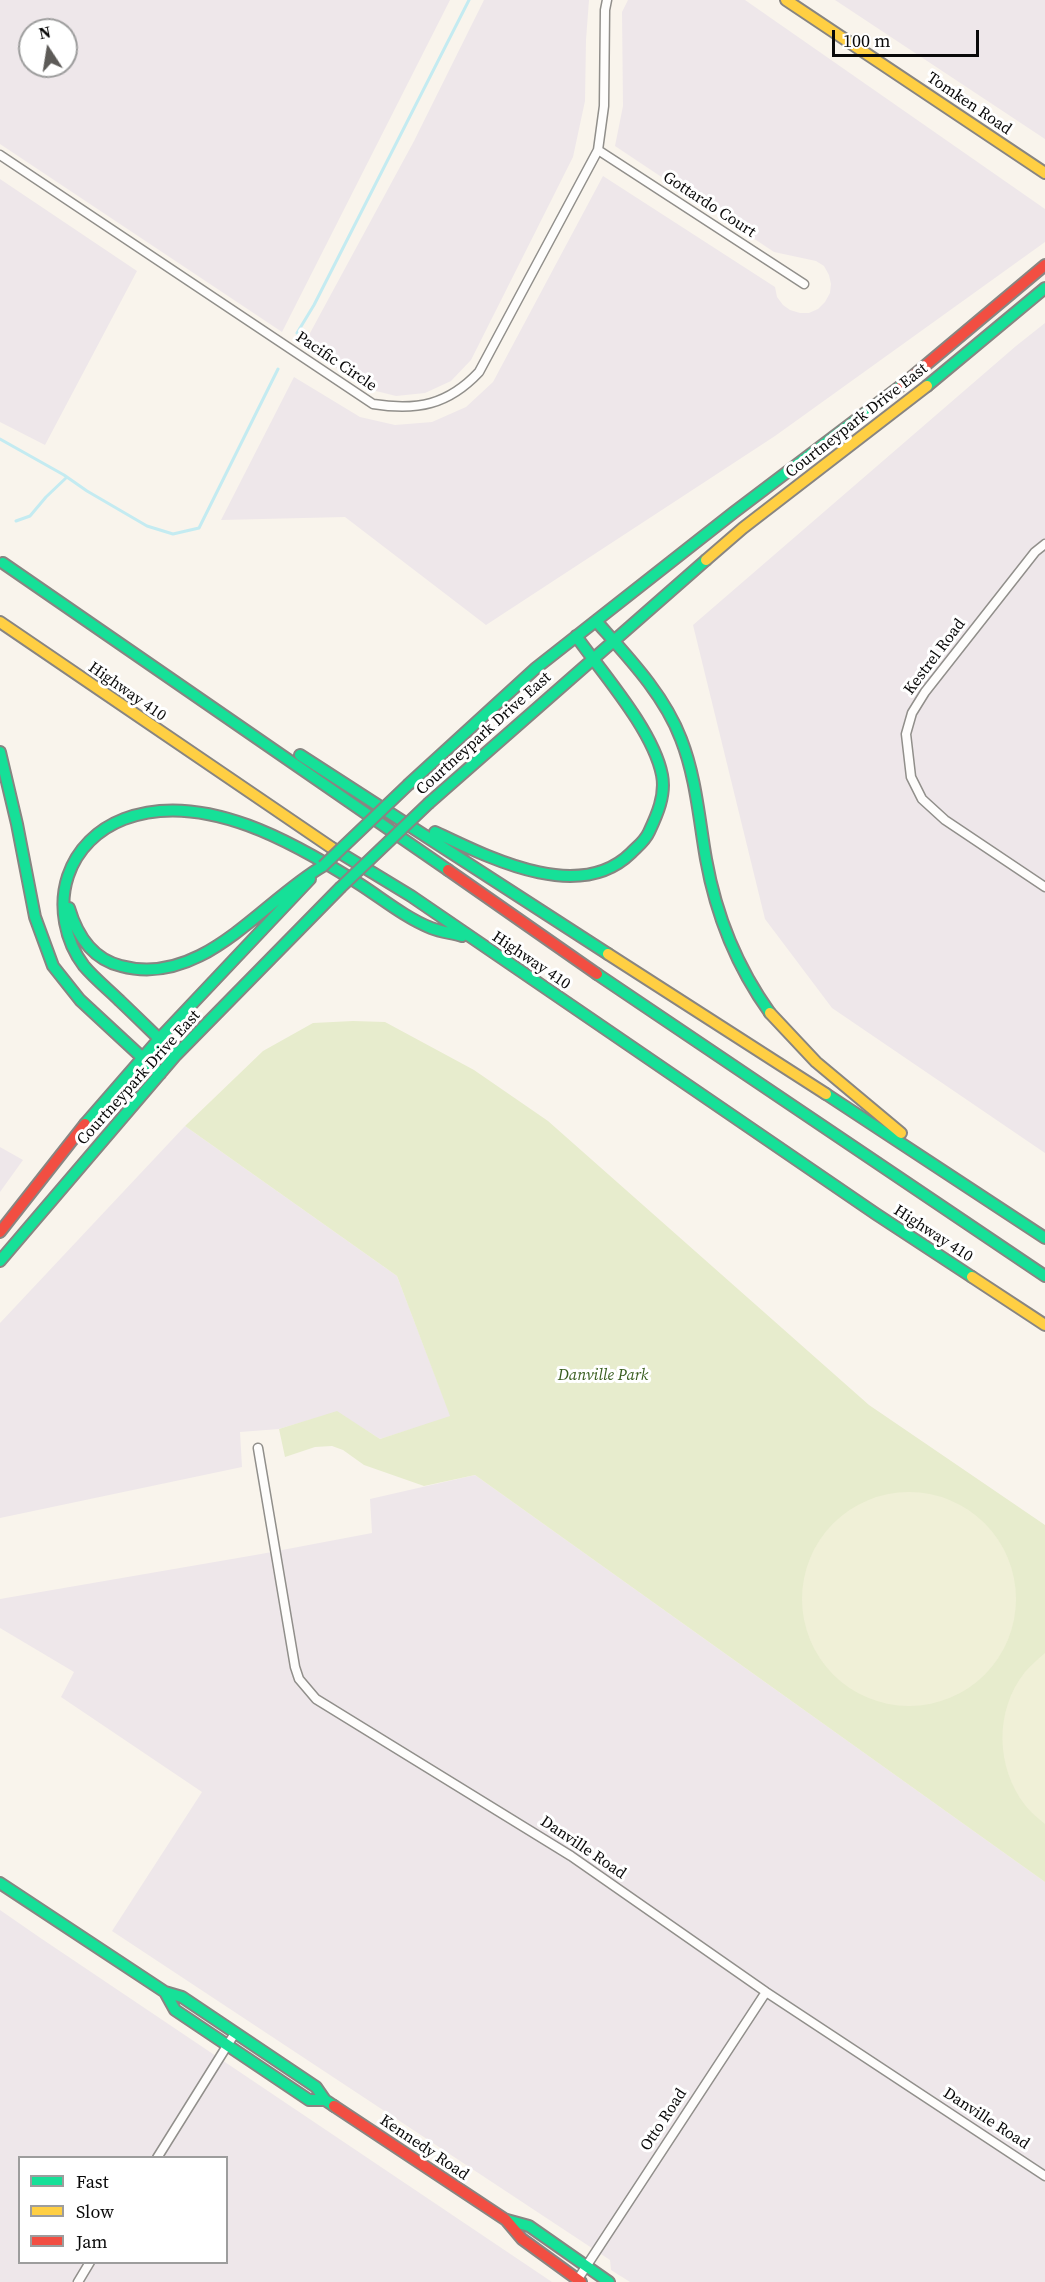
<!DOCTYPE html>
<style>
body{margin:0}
#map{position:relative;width:1045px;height:2282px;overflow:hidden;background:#f9f4ec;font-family:"Source Serif 4",serif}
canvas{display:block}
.legend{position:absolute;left:18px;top:2156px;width:210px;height:108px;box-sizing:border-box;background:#fff;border:2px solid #9d9d9d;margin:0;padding:8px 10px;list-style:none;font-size:18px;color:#090909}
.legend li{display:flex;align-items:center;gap:12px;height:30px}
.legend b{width:30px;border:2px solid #9d9d9d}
.north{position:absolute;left:18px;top:18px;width:60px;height:60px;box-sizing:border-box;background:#fff;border:2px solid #9d9d9d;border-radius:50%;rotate:348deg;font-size:16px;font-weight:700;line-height:24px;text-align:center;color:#090909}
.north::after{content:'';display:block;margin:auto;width:21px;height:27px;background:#5d5b58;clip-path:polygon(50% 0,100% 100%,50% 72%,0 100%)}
.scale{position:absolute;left:832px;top:30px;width:147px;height:27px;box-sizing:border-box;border:3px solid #090909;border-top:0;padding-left:8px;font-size:18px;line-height:21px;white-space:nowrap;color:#090909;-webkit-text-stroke:4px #fff;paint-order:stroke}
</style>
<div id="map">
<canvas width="1045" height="2282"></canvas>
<ul class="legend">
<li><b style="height:8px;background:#16e098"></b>Fast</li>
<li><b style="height:8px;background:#ffcf43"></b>Slow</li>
<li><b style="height:8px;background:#f24e42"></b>Jam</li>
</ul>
<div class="north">N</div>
<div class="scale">100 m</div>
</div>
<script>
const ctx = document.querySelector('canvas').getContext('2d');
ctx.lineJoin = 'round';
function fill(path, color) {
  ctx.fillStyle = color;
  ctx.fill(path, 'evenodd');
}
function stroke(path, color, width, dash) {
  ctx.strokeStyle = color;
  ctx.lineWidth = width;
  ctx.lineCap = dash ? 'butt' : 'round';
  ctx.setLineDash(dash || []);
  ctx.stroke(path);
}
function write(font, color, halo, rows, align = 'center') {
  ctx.font = font + ' "Source Serif 4",serif';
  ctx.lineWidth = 6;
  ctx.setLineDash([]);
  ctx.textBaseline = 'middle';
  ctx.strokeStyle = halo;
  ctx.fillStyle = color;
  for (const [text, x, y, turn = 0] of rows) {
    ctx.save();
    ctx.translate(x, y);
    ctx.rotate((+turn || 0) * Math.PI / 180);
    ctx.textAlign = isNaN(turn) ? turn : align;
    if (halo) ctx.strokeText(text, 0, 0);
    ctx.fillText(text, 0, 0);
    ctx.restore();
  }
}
fill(new Path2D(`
 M0 0H450L282 332 0 144ZM30 30H66V66H30Z
 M484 0H589L586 40 585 101 573 157 471 360 451 381 425 393 396 396 368 389 303 346 414 141Z
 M628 0H745L1045 209V242L775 436 486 625 345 517 221 520 294 377 360 417 395 425 432 422 466 407 493 382 603 176 775 287 777 297 783 305 790 310 800 313H809L818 309 825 302 830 293 831 284 829 275 824 266 816 261 774 252 615 146 623 106 622 12Z
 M835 0H1045V139Z
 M0 179 137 271 45 445 0 422Z
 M1045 323V1153L832 1008 765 919 693 625 1016 346Z
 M185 1126 397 1276 451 1417 380 1439 337 1412 279 1429 240 1432 242 1467 0 1518V1323Z
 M0 1147 23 1160 0 1192Z
 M475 1475 1045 1882V2282H630L611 2270 610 2260 112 1931 202 1792 61 1697 74 1672 0 1628V1599L261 1554 372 1533 370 1499Z
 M0 1910 39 1937 552 2282H0ZM20 2158H226V2262H20Z`), '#eee7ea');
fill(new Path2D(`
 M353 1021 385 1022 474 1070 548 1121 869 1405 1045 1525V1882L475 1475 424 1486 364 1465 343 1450 332 1446 315 1447 285 1457 279 1429 337 1411 380 1439 450 1416 397 1276 185 1126 263 1051 313 1023Z`), '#e7eccd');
fill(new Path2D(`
 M802 1599a107 107 0 1 1 214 0a107 107 0 1 1-214 0Z
 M1045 1653V1824C1038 1818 1030 1812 1025 1805 996 1767 994 1711 1025 1672 1031 1665 1038 1659 1045 1653Z`), '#f0f0d7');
stroke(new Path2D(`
 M297 333 314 305 469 0
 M0 439 64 475 87 491 147 526 173 534 199 528 278 369
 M16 521 30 516 46 497 67 477`), '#c4ebf1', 3);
const street = new Path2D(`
 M598 150 804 284
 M0 155 373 404C417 411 448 405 479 372L598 150 604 106 605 10 607 0
 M1045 544 1035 552 925 692 912 713 906 734 911 777 922 799 945 820 1045 887
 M258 1448 295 1667 299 1679 316 1699 571 1856 766 1992 1045 2176
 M157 2158 235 2033
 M78 2282 90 2262
 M576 2282 766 1992`);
const fast = new Path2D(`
 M927 386 1045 288
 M3 563 448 870
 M596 621C627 656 664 694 681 739 696 777 699 819 706 859 716 915 737 967 770 1013
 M0 752 17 824 35 917 53 966 80 1000 160 1074
 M300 755 608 954
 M409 784 536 668 733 513 902 385
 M429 803 706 560
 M435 832C490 858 579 904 631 853 638 846 645 841 649 832 657 815 666 795 662 775 653 730 603 674 576 636
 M332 848 411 896 876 1214 972 1277
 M69 908C77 935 92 959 121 966 202 988 261 902 323 866
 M597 974 1045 1276
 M176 1055C157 1037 139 1019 120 1001 109 990 95 979 84 966 65 941 58 906 68 876 77 849 98 829 124 819 203 789 297 844 361 885 384 900 406 918 431 928 441 932 452 933 462 936
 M826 1094 1045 1238
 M85 1124 159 1039 310 879
 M0 1261 176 1055 340 888
 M0 1883 165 1992 182 1997 316 2087 325 2100 334 2106
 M165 1992 175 2010 309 2100H325
 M507 2220 529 2226 609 2282`);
const slow = new Path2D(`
 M786 0 1045 173
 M706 560 743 528 927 386
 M0 622 332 848
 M608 954 826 1094
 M770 1013 816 1062 901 1133
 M972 1277 1045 1325`);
const jam = new Path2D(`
 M902 385 1045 265
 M448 870 597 974
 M0 1232 85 1124
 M334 2106 506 2220 522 2239 581 2282`);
stroke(street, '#918f8b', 11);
stroke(fast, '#888582', 14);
stroke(slow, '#888582', 14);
stroke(jam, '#888582', 14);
stroke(street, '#fefdfc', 8);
stroke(fast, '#16e098', 10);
stroke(slow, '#ffcf43', 10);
stroke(jam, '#f24e42', 10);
const fastBridge = new Path2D(`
 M323 866 409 784
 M340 888 429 803`);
stroke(fastBridge, '#888582', 14, []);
stroke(fastBridge, '#16e098', 10);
write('16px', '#090909', '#fff', [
 ["Tomken Road",969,104,34],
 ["Gottardo Court",709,205,33],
 ["Pacific Circle",336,362,34],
 ["Courtneypark Drive East",857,421,-38],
 ["Kestrel Road",935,657,-53],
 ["Highway 410",127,692,35],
 ["Courtneypark Drive East",484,734,-42],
 ["Highway 410",531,961,34],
 ["Courtneypark Drive East",139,1078,-48],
 ["Highway 410",933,1234,33],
 ["Danville Road",583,1848,34],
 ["Danville Road",986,2119,33],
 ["Otto Road",664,2120,-57],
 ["Kennedy Road",424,2148,34]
]);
write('italic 16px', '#385d1e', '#fff', [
 ["Danville Park",603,1376]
]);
</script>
